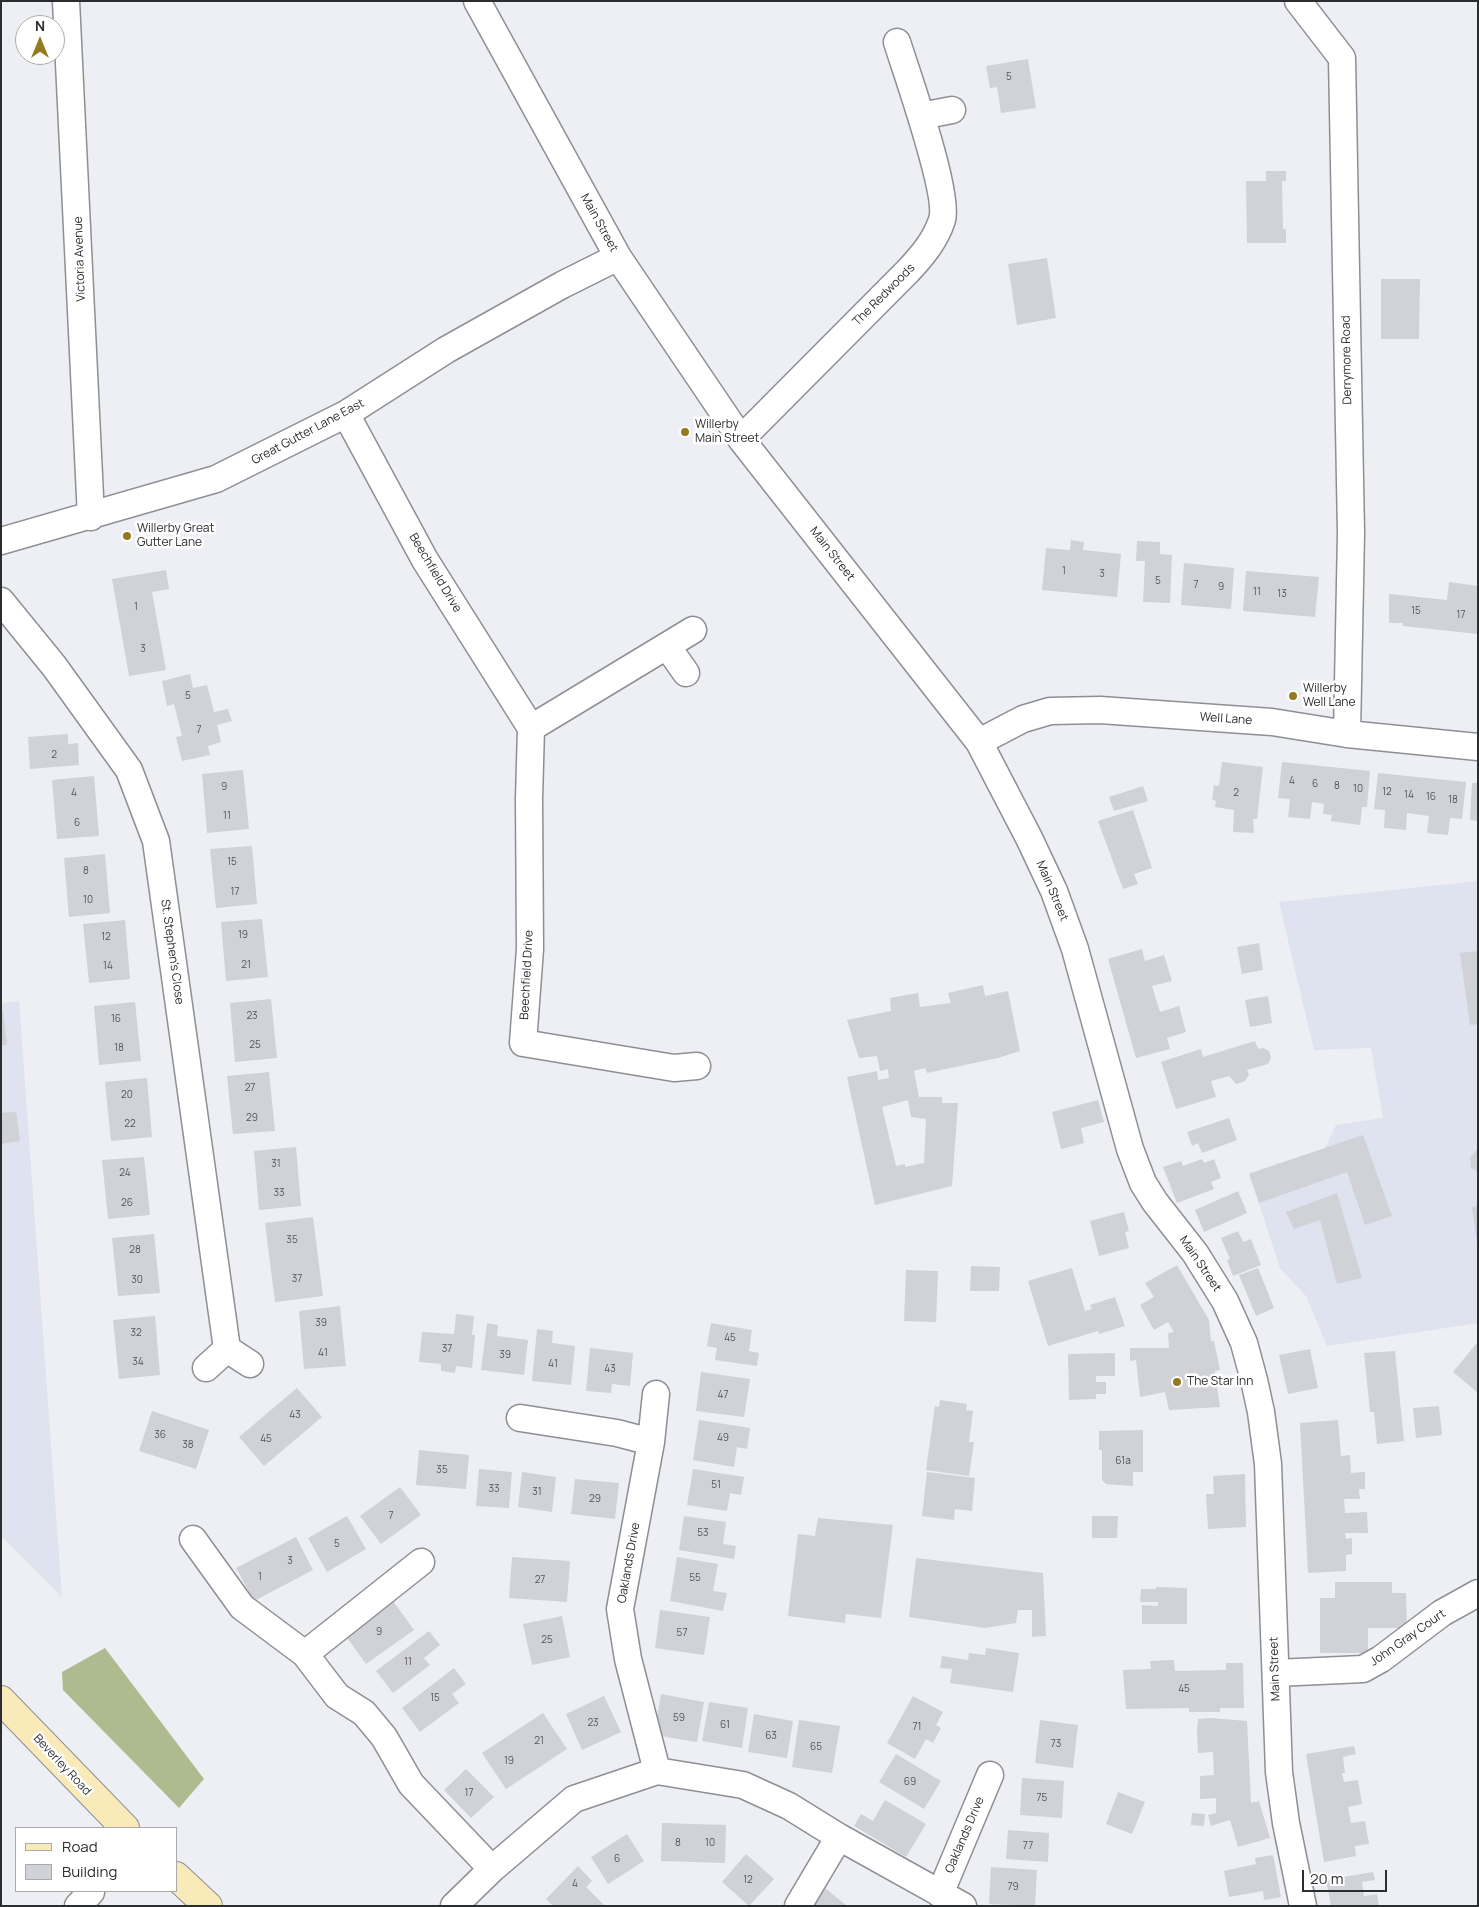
<!DOCTYPE html>
<style>
body{margin:0}
#map{position:relative;width:1479px;height:1907px;overflow:hidden;background:#edeff5;font-family:Manrope,sans-serif}
canvas{display:block}
.frame{position:absolute;inset:0;border:2px solid #2c2d2f;pointer-events:none}
.legend{position:absolute;left:15px;top:1827px;width:162px;height:65px;box-sizing:border-box;background:#fff;border:1px solid #ababac;margin:0;padding:6px 9px;list-style:none;font-size:15px;color:#2c2d2f}
.legend li{display:flex;align-items:center;gap:10px;height:25px}
.legend b{width:25px;border:1px solid #ababac}
.north{position:absolute;left:15px;top:15px;width:50px;height:50px;box-sizing:border-box;background:#fff;border:1px solid #ababac;border-radius:50%;rotate:0deg;font-size:14px;font-weight:700;line-height:20px;text-align:center;color:#2c2d2f}
.north::after{content:'';display:block;margin:auto;width:18px;height:22px;background:#937a20;clip-path:polygon(50% 0,100% 100%,50% 72%,0 100%)}
.scale{position:absolute;left:1302px;top:1870px;width:85px;height:22px;box-sizing:border-box;border:2px solid #2c2d2f;border-top:0;padding-left:6px;font-size:15px;line-height:18px;white-space:nowrap;color:#2c2d2f;-webkit-text-stroke:4px #fff;paint-order:stroke}
</style>
<div id="map">
<canvas width="1479" height="1907"></canvas>
<div class="frame"></div>
<ul class="legend">
<li><b style="height:6px;background:#f9eab9"></b>Road</li>
<li><b style="height:14px;background:#d0d2d8"></b>Building</li>
</ul>
<div class="north">N</div>
<div class="scale">20 m</div>
</div>
<script>
const ctx = document.querySelector('canvas').getContext('2d');
ctx.lineJoin = 'round';
function fill(path, color) {
  ctx.fillStyle = color;
  ctx.fill(path, 'evenodd');
}
function stroke(path, color, width, dash) {
  ctx.strokeStyle = color;
  ctx.lineWidth = width;
  ctx.lineCap = dash ? 'butt' : 'round';
  ctx.setLineDash(dash || []);
  ctx.stroke(path);
}
function write(font, color, halo, rows, align = 'center') {
  ctx.font = font + ' Manrope,sans-serif';
  ctx.lineWidth = 5;
  ctx.setLineDash([]);
  ctx.textBaseline = 'middle';
  ctx.strokeStyle = halo;
  ctx.fillStyle = color;
  for (const [text, x, y, turn = 0] of rows) {
    ctx.save();
    ctx.translate(x, y);
    ctx.rotate((+turn || 0) * Math.PI / 180);
    ctx.textAlign = isNaN(turn) ? turn : align;
    if (halo) ctx.strokeText(text, 0, 0);
    ctx.fillText(text, 0, 0);
    ctx.restore();
  }
}
fill(new Path2D(`
 M1478 881V1323L1327 1346 1306 1296 1280 1268 1249 1173 1325 1148 1336 1125 1383 1118 1371 1048 1314 1050 1279 902Z
 M19 1001 62 1597 1 1536V1003Z`), '#dfe2ef');
fill(new Path2D(`
 M105 1648 204 1779 179 1808 63 1690 62 1672Z`), '#aebb8f');
fill(new Path2D(`
 M1028 59 1036 108 1001 113 997 87 990 88 986 66Z
 M1266 171H1286V181H1282L1283 229H1286V243H1247L1246 181H1266Z
 M1047 258 1056 318 1017 325 1008 264Z
 M1381 279H1420L1419 339H1381Z
 M1071 540 1084 542 1083 550 1121 554 1117 597 1042 590 1046 548 1070 550Z
 M1137 541 1160 542V554L1172 555 1170 603 1143 602 1145 561H1136Z
 M1184 563 1234 568 1231 609 1181 605Z
 M166 570 169 589 152 592 166 670 129 676 112 579Z
 M1246 571 1319 577 1315 617 1243 611Z
 M1449 582 1478 586V634L1403 626V623H1389V594L1447 600Z
 M190 674 193 688 207 685 214 712 228 709 232 721 217 725 221 742 208 746 210 755 182 761 176 737 182 736 174 704 167 706 162 681Z
 M68 734V744L78 743 79 765 30 769 28 737Z
 M1222 762 1263 767 1257 819H1253L1254 833 1233 832 1234 810 1215 807 1216 801 1212 800 1214 785 1219 786Z
 M1282 762 1370 771 1367 807H1362L1360 825 1331 821 1332 815 1323 814 1324 804 1312 802 1310 819 1288 817 1290 799 1278 798Z
 M243 770 249 829 207 833 202 774Z
 M1378 773 1466 782 1462 819 1450 818 1448 835 1427 833 1429 816 1407 813 1406 830 1384 828 1385 810 1374 809Z
 M94 776 99 836 57 839 52 780Z
 M1472 783H1478V821L1470 820Z
 M1143 786 1148 801 1114 811 1109 797Z
 M1133 810 1152 868 1134 874 1138 884 1123 889 1098 821Z
 M252 846 257 904 216 908 210 849Z
 M105 854 110 913 69 917 64 858Z
 M262 919 268 977 226 981 221 922Z
 M125 920 130 979 89 983 83 924Z
 M1259 943 1263 970 1242 974 1237 947Z
 M1142 949 1145 961 1164 955 1172 981 1152 986 1160 1012 1179 1006 1186 1032 1167 1038 1170 1049 1136 1058 1108 959Z
 M1478 951V1024L1470 1025 1460 953Z
 M983 985 985 996 1008 991 1020 1051 998 1058 927 1073 925 1068 914 1071 919 1097H942V1103H958L952 1186 875 1205 847 1077 877 1071 878 1080 889 1078 888 1069 880 1071 877 1056 859 1058 847 1020 891 1011 890 998 918 993 920 1007 951 1003 948 993ZM908 1100 911 1117 926 1119 924 1163 905 1167V1164L896 1166 882 1107Z
 M1268 996 1272 1023 1250 1027 1245 1000Z
 M271 999 277 1058 235 1062 230 1003Z
 M135 1002 141 1061 99 1065 94 1006Z
 M1 1012H3L7 1045H1Z
 M1255 1041 1258 1049 1263 1048 1269 1051 1271 1058 1268 1064 1247 1070 1249 1075 1245 1081 1236 1084 1229 1076 1211 1081 1216 1097 1176 1109 1161 1062 1201 1049 1203 1057Z
 M269 1072 275 1131 233 1134 227 1076Z
 M147 1078 152 1137 111 1141 105 1082Z
 M1098 1100 1104 1122 1081 1128 1084 1143 1061 1149 1052 1112Z
 M16 1112 20 1141 1 1144V1113Z
 M1229 1118 1237 1140 1202 1153 1198 1143 1192 1146 1187 1132Z
 M1363 1135 1392 1216 1365 1225 1347 1172 1259 1203 1249 1174Z
 M296 1147 301 1206 259 1210 254 1151Z
 M1478 1148V1172L1471 1168 1470 1158Z
 M144 1157 150 1215 108 1219 102 1160Z
 M1202 1159 1204 1163 1214 1159 1221 1178 1211 1182 1214 1189 1177 1203 1163 1167 1181 1161 1183 1166Z
 M1238 1191 1247 1213 1204 1232 1195 1210Z
 M1337 1193 1362 1278 1337 1284 1320 1220 1294 1229 1286 1212Z
 M1478 1206V1241L1477 1242 1472 1207Z
 M1124 1212 1129 1231 1125 1232 1129 1248 1099 1256 1090 1221Z
 M313 1217 323 1296 275 1302 265 1223Z
 M1238 1231 1243 1242 1251 1239 1261 1265 1233 1276 1227 1260 1230 1259 1221 1238Z
 M154 1234 160 1293 118 1296 112 1238Z
 M1177 1265 1209 1320 1211 1341H1214L1220 1370 1215 1371 1220 1407 1169 1410 1165 1392 1140 1397 1136 1360 1130 1361V1348H1169L1168 1333 1174 1332 1168 1322 1154 1330 1140 1305 1154 1297 1145 1283Z
 M971 1266 1000 1267 999 1291H970Z
 M1072 1268 1085 1311 1092 1309 1090 1305 1115 1297 1125 1326 1099 1334 1098 1331 1048 1346 1028 1281Z
 M1258 1268 1274 1308 1256 1316 1239 1275Z
 M906 1270 938 1271 936 1322 904 1321Z
 M340 1306 346 1366 304 1369 299 1311Z
 M456 1314 474 1316 472 1335H475L472 1368 456 1366 455 1373 441 1371V1364L419 1362 422 1332 454 1334Z
 M155 1316 160 1375 119 1379 113 1320Z
 M487 1323 498 1325 497 1336 528 1340 524 1375 481 1370Z
 M711 1323 752 1330 749 1351 759 1353 757 1366 715 1360 717 1348 707 1346Z
 M537 1329 553 1331 552 1343 575 1346 571 1385 532 1381Z
 M1476 1344H1478V1393L1453 1372Z
 M590 1348 633 1353 630 1386 612 1384 611 1393 586 1391Z
 M1310 1349 1318 1388 1288 1394 1279 1355Z
 M1395 1351 1404 1441 1377 1444 1374 1412H1370L1364 1353Z
 M1115 1353V1376H1096V1382H1106V1394H1096V1399L1069 1400 1068 1354Z
 M701 1372 750 1379 744 1417 696 1411Z
 M297 1388 322 1417 264 1466 239 1437Z
 M940 1400 967 1404 966 1410 973 1411 969 1442H974L969 1476 926 1470 935 1406 939 1407Z
 M1439 1406 1442 1435 1416 1438 1413 1408Z
 M152 1411 209 1430 196 1469 139 1451Z
 M699 1420 750 1428 747 1449 737 1447 734 1467 693 1460Z
 M1338 1420 1341 1456 1350 1455 1351 1473 1365 1472V1489H1359L1360 1499H1344L1345 1513 1367 1512 1368 1533H1345L1346 1539 1352 1538V1554L1346 1555V1571L1308 1573 1300 1423Z
 M1143 1430V1472H1133V1486L1106 1484 1102 1480V1450H1099V1431Z
 M419 1450 469 1455 466 1489 416 1485Z
 M479 1469 512 1472 509 1508 476 1506Z
 M693 1469 744 1477 741 1495 730 1493 727 1511 687 1505Z
 M522 1472 556 1477 552 1512 518 1507Z
 M927 1472 975 1478 972 1511 955 1509 954 1520 922 1516Z
 M1245 1474 1246 1527 1208 1529 1206 1494H1214L1213 1476Z
 M575 1479 619 1483 615 1519 571 1514Z
 M400 1487 421 1515 381 1544 360 1516Z
 M347 1516 366 1549 327 1572 308 1538Z
 M684 1516 726 1522 723 1544 736 1546 734 1559 679 1550Z
 M1092 1516H1118L1117 1538H1092Z
 M818 1518 893 1525 881 1618 846 1614 845 1623 788 1616 798 1534 815 1536Z
 M296 1537 313 1570 254 1601 236 1568Z
 M512 1557 570 1561 567 1602 509 1598Z
 M677 1557 718 1564 713 1591 727 1593 723 1611 670 1601Z
 M916 1558 1043 1573 1046 1636 1032 1637V1610H1018L1016 1623 985 1628 909 1617Z
 M1335 1582H1392V1593H1406L1407 1628H1368V1653H1320V1598H1335Z
 M1156 1587 1187 1588V1624H1142V1605L1158 1606V1602H1140L1141 1589H1156Z
 M393 1601 414 1630 366 1664 345 1635Z
 M660 1610 710 1617 704 1655 655 1648Z
 M562 1616 570 1657 532 1665 523 1624Z
 M429 1631 440 1645 424 1658 430 1665 393 1693 376 1671Z
 M986 1648 1019 1653 1013 1692 950 1683 952 1669 940 1668 942 1656 968 1660 969 1653 985 1655Z
 M1174 1660 1175 1671 1226 1670V1663H1243L1244 1708H1220V1712H1189V1708L1126 1709 1123 1670 1151 1669 1150 1661Z
 M454 1668 466 1684 452 1694 459 1703 420 1732 402 1708Z
 M661 1694 704 1702 697 1742 654 1735Z
 M604 1696 621 1732 582 1750 566 1714Z
 M913 1696 943 1712 936 1725 941 1728 933 1743 926 1739 915 1759 887 1743Z
 M709 1702 748 1708 742 1748 702 1741Z
 M543 1713 567 1749 506 1789 482 1753Z
 M754 1714 793 1721 787 1758 748 1752Z
 M1211 1718 1247 1721 1251 1803 1259 1801 1270 1838 1238 1847 1230 1820 1211 1826 1208 1815 1216 1813V1798L1200 1799V1776L1214 1775 1213 1752 1198 1753 1197 1730 1198 1719Z
 M799 1720 840 1726 832 1773 792 1767Z
 M1040 1720 1078 1725 1073 1768 1035 1763Z
 M1354 1746 1356 1754 1343 1757 1345 1773H1342L1344 1782 1358 1780 1362 1804 1348 1807 1351 1823 1365 1821 1369 1844 1355 1846 1356 1856 1324 1862 1306 1754Z
 M896 1754 941 1781 924 1809 879 1782Z
 M466 1769 494 1797 471 1818 444 1790Z
 M1022 1778 1064 1781 1062 1818 1020 1815Z
 M1118 1792 1145 1802 1132 1834 1106 1824Z
 M885 1800 926 1824 906 1857 854 1826 861 1814 873 1821Z
 M1192 1813 1205 1814 1204 1826 1191 1825Z
 M662 1823 726 1825 725 1863 661 1861Z
 M1008 1830 1049 1833 1048 1862 1006 1859Z
 M627 1834 644 1861 608 1884 591 1857Z
 M746 1854 774 1879 749 1906 722 1882Z
 M1273 1855 1281 1897 1264 1900 1263 1891 1229 1897 1224 1871 1256 1864 1255 1858Z
 M578 1866 592 1881 586 1887 605 1906H553L546 1899Z
 M991 1867 1037 1870 1035 1906 989 1904Z
 M1373 1872 1375 1880 1362 1882 1364 1896 1377 1894 1379 1906H1331L1326 1880Z
 M825 1888 847 1906H810Z`), '#d0d2d8');
const minor = new Path2D(`
 M66 1 91 517
 M477 1 618 257 741 439 979 742 1029 838 1054 891 1075 949 1130 1149 1143 1183 1155 1202 1195 1253 1225 1301 1244 1343 1254 1380 1261 1412 1268 1464 1279 1772 1286 1823 1303 1906
 M1298 1 1342 58 1351 533 1347 734
 M921 116 952 110
 M346 414 425 560 531 728 529 799 530 949 523 1043 674 1068 697 1066
 M741 439 908 271C922 256 935 241 942 220 950 194 907 74 897 42
 M1 541 216 479 346 414 446 350 562 285 618 257
 M1 601 54 666 129 770 156 841 227 1349
 M667 646 686 673
 M531 728 693 630
 M979 742 1023 719 1050 711 1100 710 1272 722 1347 734 1478 747
 M206 1368 227 1349 250 1364
 M656 1394 651 1442 620 1609 628 1659 657 1771
 M520 1418 617 1433 651 1442
 M193 1539 242 1607 305 1654 337 1696 364 1713 384 1737 411 1784 492 1869
 M305 1654 421 1562
 M1276 1673 1363 1669 1381 1659 1442 1613 1478 1593
 M940 1894 990 1775
 M78 1906 91 1892
 M454 1906 492 1869 574 1799 657 1771 743 1785 789 1806 839 1837 963 1906
 M798 1906 839 1837`);
const secondary = new Path2D(`
 M1 1700 125 1828
 M176 1876 208 1906`);
stroke(minor, '#8e8f94', 29);
stroke(secondary, '#8e8f94', 30);
stroke(minor, '#fff', 26);
stroke(secondary, '#f9eab9', 28);
for (const [x, y, r, color] of [
 [685,432,5,"#937a20"],
 [127,536,5,"#937a20"],
 [1293,696,5,"#937a20"],
 [1177,1382,5,"#937a20"]
]) {
  const dot = new Path2D();
  dot.arc(x, y, r, 0, 2 * Math.PI);
  ctx.fillStyle = color;
  ctx.fill(dot);
  stroke(dot, '#fff', 2);
}
write('10px', '#555659', null, [
 ["5",1009,77],
 ["1",1064,571],
 ["3",1102,574],
 ["5",1158,581],
 ["7",1196,585],
 ["9",1221,587],
 ["11",1257,592],
 ["13",1282,594],
 ["1",136,607],
 ["15",1416,611],
 ["17",1461,615],
 ["3",143,649],
 ["5",188,696],
 ["7",199,730],
 ["2",54,755],
 ["4",1292,781],
 ["6",1315,784],
 ["8",1337,786],
 ["9",224,787],
 ["10",1358,789],
 ["12",1387,792],
 ["4",74,793],
 ["2",1236,793],
 ["14",1409,795],
 ["16",1431,797],
 ["18",1453,800],
 ["11",227,816],
 ["6",77,823],
 ["15",232,862],
 ["8",86,871],
 ["17",235,892],
 ["10",88,900],
 ["19",243,935],
 ["12",106,937],
 ["21",246,965],
 ["14",108,966],
 ["23",252,1016],
 ["16",116,1019],
 ["25",255,1045],
 ["18",119,1048],
 ["27",250,1088],
 ["20",127,1095],
 ["29",252,1118],
 ["22",130,1124],
 ["31",276,1164],
 ["24",125,1173],
 ["33",279,1193],
 ["26",127,1203],
 ["35",292,1240],
 ["28",135,1250],
 ["37",297,1279],
 ["30",137,1280],
 ["39",321,1323],
 ["32",136,1333],
 ["45",730,1338],
 ["37",447,1349],
 ["41",323,1353],
 ["39",505,1355],
 ["34",138,1362],
 ["41",553,1364],
 ["43",610,1369],
 ["47",723,1395],
 ["43",295,1415],
 ["36",160,1435],
 ["49",723,1438],
 ["45",266,1439],
 ["38",188,1445],
 ["61a",1123,1461],
 ["35",442,1470],
 ["51",716,1485],
 ["33",494,1489],
 ["31",537,1492],
 ["29",595,1499],
 ["7",391,1516],
 ["53",703,1533],
 ["5",337,1544],
 ["3",290,1561],
 ["1",260,1577],
 ["55",695,1578],
 ["27",540,1580],
 ["9",379,1632],
 ["57",682,1633],
 ["25",547,1640],
 ["11",408,1662],
 ["45",1184,1689],
 ["15",435,1698],
 ["59",679,1718],
 ["23",593,1723],
 ["61",725,1725],
 ["71",917,1727],
 ["63",771,1736],
 ["21",539,1741],
 ["73",1056,1744],
 ["65",816,1747],
 ["19",509,1761],
 ["69",910,1782],
 ["17",469,1793],
 ["75",1042,1798],
 ["8",678,1843],
 ["10",710,1843],
 ["77",1028,1846],
 ["6",617,1859],
 ["12",748,1880],
 ["4",575,1884],
 ["79",1013,1887]
]);
write('12px', '#2c2d2f', '#fff', [
 ["Main Street",599,223,61],
 ["Victoria Avenue",80,259,-92],
 ["The Redwoods",884,295,-45],
 ["Derrymore Road",1347,360,-91],
 ["Great Gutter Lane East",308,432,-28],
 ["Main Street",832,554,52],
 ["Beechfield Drive",435,573,59],
 ["Well Lane",1226,719,4],
 ["Main Street",1052,891,67],
 ["St. Stephen's Close",172,952,82],
 ["Beechfield Drive",527,975,-87],
 ["Main Street",1200,1264,56],
 ["Oaklands Drive",629,1563,-80],
 ["John Gray Court",1408,1638,-35],
 ["Main Street",1275,1669,-92],
 ["Beverley Road",62,1765,47],
 ["Oaklands Drive",965,1835,-67]
]);
write('12px', '#2c2d2f', '#fff', [
 ["Willerby",695,425],
 ["Main Street",695,439],
 ["Willerby Great",137,529],
 ["Gutter Lane",137,543],
 ["Willerby",1303,689],
 ["Well Lane",1303,703],
 ["The Star Inn",1187,1382]
], 'left');
</script>
